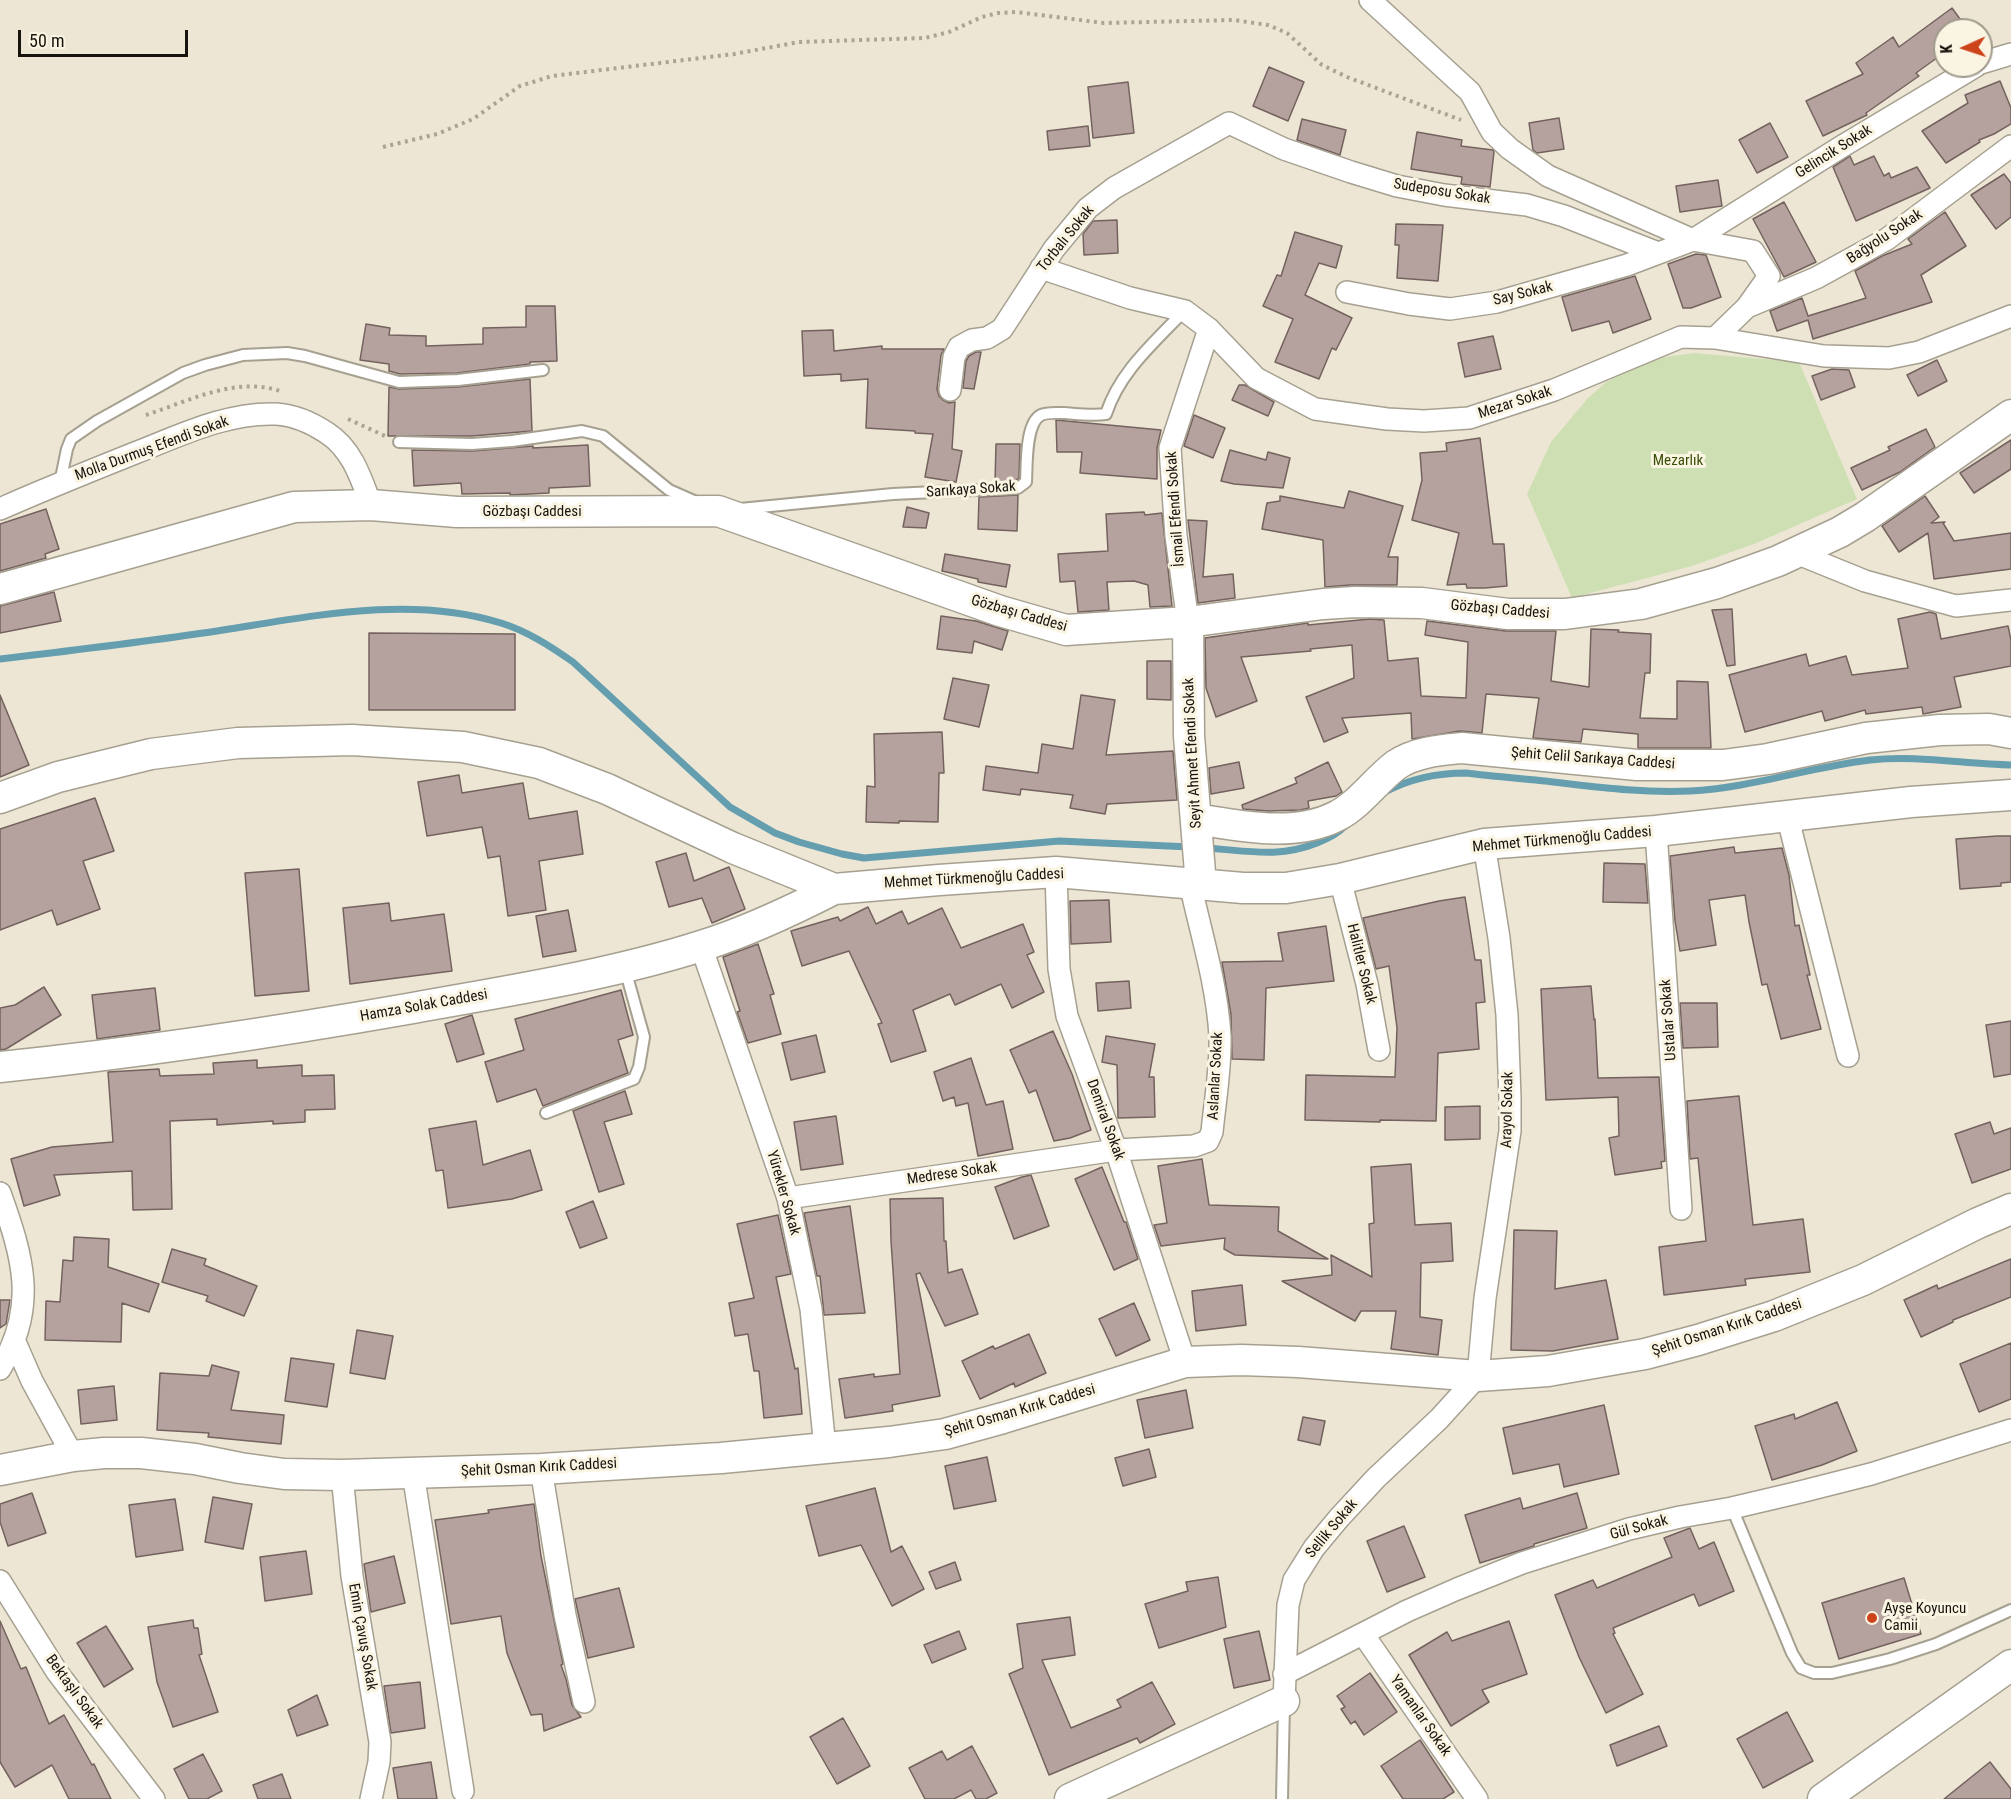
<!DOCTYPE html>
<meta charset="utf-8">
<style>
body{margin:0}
#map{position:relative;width:2011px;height:1799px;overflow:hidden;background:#ede6d5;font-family:"Roboto Condensed",sans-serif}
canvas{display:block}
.north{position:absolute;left:1933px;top:18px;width:60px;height:60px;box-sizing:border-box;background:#faf4e2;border:2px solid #9f9a8d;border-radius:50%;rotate:267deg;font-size:16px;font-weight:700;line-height:24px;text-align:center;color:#17140e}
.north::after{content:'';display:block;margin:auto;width:21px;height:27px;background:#cd441b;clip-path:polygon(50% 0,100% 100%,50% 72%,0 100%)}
.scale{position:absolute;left:18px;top:30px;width:170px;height:27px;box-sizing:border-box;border:3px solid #17140e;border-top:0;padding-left:8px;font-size:18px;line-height:21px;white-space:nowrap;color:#17140e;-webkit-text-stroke:4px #faf4e2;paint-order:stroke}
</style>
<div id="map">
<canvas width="2011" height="1799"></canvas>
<div class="north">K</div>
<div class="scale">50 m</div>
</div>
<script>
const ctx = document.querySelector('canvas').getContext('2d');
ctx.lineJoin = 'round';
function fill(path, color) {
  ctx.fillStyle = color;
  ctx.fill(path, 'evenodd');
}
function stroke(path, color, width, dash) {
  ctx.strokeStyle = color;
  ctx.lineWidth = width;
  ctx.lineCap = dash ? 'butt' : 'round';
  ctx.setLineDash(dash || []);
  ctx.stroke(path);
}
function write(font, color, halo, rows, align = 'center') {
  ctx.font = font + ' "Roboto Condensed",sans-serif';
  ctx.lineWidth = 6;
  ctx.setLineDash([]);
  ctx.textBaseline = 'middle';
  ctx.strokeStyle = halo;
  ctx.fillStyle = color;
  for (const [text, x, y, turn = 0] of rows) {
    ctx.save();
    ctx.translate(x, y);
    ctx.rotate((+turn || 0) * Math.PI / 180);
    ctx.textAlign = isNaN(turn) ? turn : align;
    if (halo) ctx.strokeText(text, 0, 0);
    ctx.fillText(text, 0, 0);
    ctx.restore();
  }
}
fill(new Path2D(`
 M1694 353 1799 362 1857 499 1754 544 1692 566 1572 598 1527 494 1551 442 1588 398 1606 382 1641 365 1665 357Z`), '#cee0b3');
stroke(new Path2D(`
 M0 659C68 651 136 643 203 633 300 619 405 593 501 623 527 631 550 646 573 662L730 807 775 833 799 842 842 854 864 858 1059 841 1190 847
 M1385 792C1411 778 1437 773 1466 773 1498 777 1530 779 1562 783 1605 788 1646 793 1690 791 1751 788 1809 767 1870 760 1917 755 1964 764 2011 765
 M1204 848C1245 850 1277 859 1317 843 1327 839 1338 834 1345 826`), '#649eaf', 7);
const building = new Path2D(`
 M1952 8 1968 30H1945V52L1916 73 1919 76 1866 113 1867 115 1823 136 1806 101 1863 74 1856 63 1893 37 1899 47Z
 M1269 67 1304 82 1288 121 1253 106Z
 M2000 81 2011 108V124L1994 134 1979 140 1980 142 1946 163 1922 131 1968 103 1965 95Z
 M1128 82 1134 133 1093 138 1088 87Z
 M1559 118 1564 149 1537 153 1533 150 1529 123Z
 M1302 119 1346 130 1340 155 1297 140Z
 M1770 123 1788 157 1757 173 1739 140Z
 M1088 126 1090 146 1049 150 1047 131Z
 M1417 132 1462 140 1461 146 1493 150 1494 152 1490 187 1461 184 1462 177 1411 169Z
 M1850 156 1854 165 1874 156 1884 176 1889 173 1891 178 1917 167 1930 188 1856 221 1833 167Z
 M2004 174 2011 183V217L1996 229 1971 195Z
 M1718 180 1722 206 1680 212 1676 186Z
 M1784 202 1816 262 1784 277 1753 219Z
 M1945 212 1966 246 1921 275 1932 302 1813 339 1808 320 1777 331 1770 311 1802 298 1808 316 1866 298 1855 271 1882 256 1912 244 1908 239Z
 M1117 220 1118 253 1084 255 1083 234 1093 221Z
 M1396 224 1443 225 1438 281 1397 278 1399 245H1395Z
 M1295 232 1342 246 1336 268 1319 263 1305 295 1352 318 1336 350 1332 348 1319 379 1275 362 1293 319 1263 306 1277 275 1281 276Z
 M1696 254 1706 255 1721 297 1691 308H1683L1668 264Z
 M1635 276 1651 319 1613 333 1609 321 1572 331 1562 297Z
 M526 306H555L557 361 530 362V364L457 373 400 374 389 371V364L360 360 366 324 390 328 389 335 426 336V346L483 344V328L526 327Z
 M833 330 834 351 882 346V349H944L941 355 937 389 939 396 943 400 949 403 955 402 952 449 962 451 956 482 925 477 933 434 915 433V431L866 428 868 379 841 381V374L804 376 802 331Z
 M1493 336 1501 369 1465 377 1458 343Z
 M976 352H981L974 389 963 388 966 361 969 356Z
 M1937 360 1947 381 1918 396 1907 375Z
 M1832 369 1849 370 1855 387 1821 400 1812 376Z
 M530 379 532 431 472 436H388L389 387 399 389 458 387Z
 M1239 385H1245L1274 402 1268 416 1232 400Z
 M1194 415 1225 428 1213 458 1184 446Z
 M1056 420 1161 430 1157 448V479L1080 473 1082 452H1057Z
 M1926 429 1935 447 1900 472 1862 490 1851 468 1890 450 1888 447Z
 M1480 438 1493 544H1504L1507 586 1485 588H1467L1466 584 1447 585 1459 533 1412 520 1422 480 1420 453 1447 451 1446 443Z
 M2011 440V469L1974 493 1960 473Z
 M996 444H1020L1019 478 1015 481 995 482Z
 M588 445 590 486 549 488V493L510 495V493L462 494 461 483 414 486 412 450 473 451 533 446V448Z
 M1230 450 1266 460 1268 452 1290 458 1283 488 1234 484 1221 481Z
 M1349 491 1403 506 1388 557H1398L1397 585H1350L1325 587 1323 540 1262 529 1267 503 1280 501V496L1344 508Z
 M1018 495 1017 531 978 529 979 497Z
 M1925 496 1939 517 1931 523 1945 522 1943 523 1954 541 2011 533V569L1934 579 1928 533 1899 552 1882 526Z
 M907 507 929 513 926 528 903 527Z
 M46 509 59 549 45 554 46 558 0 571V524Z
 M1144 512 1145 515 1162 513 1172 606 1150 607 1148 585 1134 581 1107 582 1109 610 1078 612 1075 581 1060 582 1058 554 1108 551 1106 514Z
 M1188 520 1207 521 1203 577 1233 574 1235 598 1198 603Z
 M945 554 1010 565 1006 587 978 582V579L942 571Z
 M54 592 61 621 0 633V606Z
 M1732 609 1735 665 1727 666 1712 610Z
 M1930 612 1936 614 1941 639 2008 626 2011 640V666L1954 677 1961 707 1923 714 1922 707 1866 714 1865 710 1825 721 1822 711 1745 732 1729 675 1806 654 1809 666 1846 656 1852 675 1908 668 1898 619Z
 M941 616 976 621 1008 631 1002 650 974 641 972 653 937 649Z
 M1370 619 1384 620 1388 661 1418 658 1421 696 1466 698 1468 642 1425 635 1427 621 1506 631H1556L1551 681 1589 687 1591 629 1619 630 1618 632 1651 634 1650 673H1645L1640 718 1677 719V681L1708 682 1711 748H1638V734L1583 729 1581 742 1533 738 1539 698 1486 694 1482 733 1460 731 1412 739 1411 713 1342 718 1348 732 1324 742 1306 697 1354 678 1352 645 1310 649 1311 651 1241 657 1257 701 1216 717 1206 688 1205 638 1308 623V625Z
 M369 633 515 634V710H369Z
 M1147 661H1171V700L1147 699Z
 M953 678 989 685 979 727 944 719Z
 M0 695 29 765 0 777Z
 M1081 695 1115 700 1106 755 1173 751 1177 800 1107 804 1105 814 1070 808 1073 795 1021 789 1020 795 983 790 986 766 1038 773 1042 744 1073 749Z
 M942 732 944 773H939L938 822 899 821V823L866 822 867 786 875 787 874 734Z
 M1239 762 1244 788 1211 794 1209 768Z
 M1328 762 1342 792 1336 796 1308 801 1309 808 1300 810 1268 811 1243 809 1242 805 1297 783 1295 778Z
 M459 775 462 793 523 783 529 819 577 811 583 854 539 861 546 910 508 916 500 856 488 858 482 827 427 836 418 782Z
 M95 798 114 851 83 861 100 909 57 925 52 910 0 930V829Z
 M1997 836H2011V882L2001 883V886L1960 889 1956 839Z
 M1734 847 1735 853 1782 848 1789 875 1795 926 1799 925 1810 975H1807L1821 1029 1781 1039 1767 984 1762 985 1749 922 1745 895 1709 900 1716 945 1680 951 1675 921 1670 856Z
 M686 853 694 881 729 867 745 909 712 923 702 898 669 907 656 862Z
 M1604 863 1645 864 1648 903 1603 902Z
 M299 869 309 991 255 996 245 873Z
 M1465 897 1475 960H1481L1485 1002 1476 1003 1479 1049 1438 1053 1436 1121 1380 1120V1122L1305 1120 1306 1075 1395 1077 1397 1028 1389 966 1376 969 1363 918 1439 901Z
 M1109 900 1111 942 1071 944 1070 901Z
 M389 903 391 921 444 914 452 971 350 984 343 908Z
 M868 907 876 924 902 911 908 924 942 908 961 948 1023 924 1034 952 1027 955 1044 992 1012 1008 1001 984 955 1005 950 994 913 1010 926 1051 891 1062 878 1024 882 1023 849 951 802 966 791 931 838 917 840 921Z
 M568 910 576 951 543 957 536 916Z
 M1326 926 1334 981 1266 988 1264 1060 1232 1059 1231 1015 1222 962 1283 961 1278 933Z
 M758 944 774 994 770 995 781 1034 748 1043 737 1012 740 1011 723 957Z
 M1129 981 1131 1008 1098 1011 1096 983Z
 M1591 986 1594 1020 1595 1019 1598 1078 1659 1077 1665 1161 1661 1162 1662 1168 1615 1175 1609 1138 1619 1136 1618 1097 1546 1100 1541 989Z
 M44 987 61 1015 6 1049 0 1050V1008L15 1005Z
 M155 988 160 1030 97 1039 92 995Z
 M621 990 633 1035 618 1040 628 1073 543 1106 536 1089 497 1102 485 1062 524 1050 515 1019Z
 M1680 1003H1717L1718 1047 1683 1048Z
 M472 1015 484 1054 457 1062 445 1024Z
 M2011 1021V1074L1994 1077 1986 1025Z
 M1053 1031 1072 1074 1091 1130 1070 1138 1054 1141 1036 1090 1029 1093 1010 1050Z
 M816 1035 825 1072 791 1080 782 1043Z
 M1106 1036 1155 1044 1149 1077H1154L1155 1117 1118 1118 1117 1065 1102 1062Z
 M971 1058 986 1105 1003 1101 1013 1149 978 1156 968 1103 956 1106 954 1097 943 1101 934 1072Z
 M257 1060V1068L302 1065V1076L334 1075 335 1109 305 1110V1122L273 1124V1121L217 1125V1119L170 1121 172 1209 133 1210 132 1171 54 1175 60 1195 24 1206 11 1159 52 1147 113 1142 108 1072 159 1069 160 1076 214 1074 213 1063Z
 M625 1091 632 1114 604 1122 624 1184 599 1192 573 1111Z
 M1739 1096 1753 1225 1803 1219 1810 1272 1745 1279 1746 1285 1664 1295 1659 1247 1706 1241 1698 1158 1690 1159 1687 1101Z
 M1480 1106V1139L1445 1140V1107Z
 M836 1116 843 1164 801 1170 794 1122Z
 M476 1121 483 1165 530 1150 542 1190 512 1199 448 1208 443 1170 436 1171 429 1129Z
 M1990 1122 1994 1134 2011 1128V1169L1972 1183 1955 1134Z
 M1202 1159 1209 1205 1279 1207 1278 1231 1328 1259 1235 1255 1224 1249 1225 1238 1161 1246 1154 1225 1167 1223 1158 1166Z
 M1411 1164 1415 1225 1451 1223 1453 1261 1421 1263 1420 1317 1442 1320 1438 1355 1391 1349 1396 1311H1361L1355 1321 1282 1281 1332 1275 1331 1255 1372 1277 1369 1224 1374 1223 1371 1167Z
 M1102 1167 1124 1222H1126L1138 1259 1114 1270 1075 1179Z
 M1031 1175 1049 1226 1014 1239 995 1187 1022 1177Z
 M943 1198 944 1241H946L948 1273 962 1269 978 1314 945 1326 920 1273 916 1274 940 1396 892 1405 893 1411 845 1418 839 1379 874 1374V1377L900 1374 891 1241 890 1199Z
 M593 1201 607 1238 580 1248 566 1212Z
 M850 1206 865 1313 824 1315 820 1276H817L804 1213Z
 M778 1215 791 1274 776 1277 795 1369 798 1368 802 1414 764 1418 759 1371H754L748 1334 735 1336 729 1303 754 1298 737 1224Z
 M1514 1230 1557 1231 1555 1289 1606 1280 1618 1339 1553 1351 1511 1350Z
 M74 1237 109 1239 108 1267 159 1284 149 1312 122 1303 121 1342 45 1340 46 1301 60 1302 63 1260 73 1261Z
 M172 1249 206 1259 204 1265 257 1286 244 1316 206 1301 208 1296 162 1282Z
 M2011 1259V1297L1953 1320V1322L1921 1337 1904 1300 1937 1285 1938 1289Z
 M1242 1285 1246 1325 1196 1331 1192 1291Z
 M0 1300H10L6 1324 0 1328Z
 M1134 1303 1150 1340 1116 1356 1099 1319Z
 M357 1330 393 1336 385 1379 350 1373Z
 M1029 1334 1046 1373 1015 1387 1014 1383 980 1399 962 1361 993 1346 995 1349Z
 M2011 1343V1399L1979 1412 1960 1364Z
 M291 1358 334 1364 327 1407 285 1401Z
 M212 1365 239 1372 231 1410 284 1415 281 1444 208 1437 209 1433 157 1430 160 1373 209 1376Z
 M114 1386 117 1420 81 1424 78 1390Z
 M1186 1390 1193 1428 1145 1438 1137 1400Z
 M1837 1402 1857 1451 1822 1465 1772 1480 1755 1426 1794 1414 1795 1419Z
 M1604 1405 1619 1474 1564 1487 1559 1464 1513 1474 1503 1428Z
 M1303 1417 1325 1421 1320 1445 1298 1440Z
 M1149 1449 1156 1477 1123 1486 1115 1458Z
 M987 1457 996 1501 954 1509 945 1466Z
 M875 1488 891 1552 902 1546 924 1589 892 1606 861 1545 819 1556 806 1506Z
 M32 1493 46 1533 8 1546 0 1522V1504Z
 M1577 1493 1587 1528 1534 1544V1546L1480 1563 1465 1515 1520 1498 1523 1509Z
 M213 1497 252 1504 243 1549 205 1542Z
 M175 1499 183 1550 136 1557 129 1505Z
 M534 1504 541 1556 563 1664 561 1665 566 1679 572 1705 581 1717 544 1731 542 1714 531 1715 507 1653 501 1616 451 1624 435 1520 489 1513 488 1510Z
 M1404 1526 1425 1577 1387 1592 1367 1541Z
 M1690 1528 1699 1549 1714 1542 1734 1591 1699 1606 1694 1594 1613 1628 1615 1633 1613 1634 1643 1694 1606 1713 1579 1657 1555 1595 1593 1580 1597 1588 1672 1557 1664 1538Z
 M306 1551 312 1594 265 1601 260 1557Z
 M394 1556 405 1603 371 1612 364 1564Z
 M955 1562 961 1580 936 1589 929 1572Z
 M1218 1577 1226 1627 1159 1648 1145 1604 1188 1591 1186 1582Z
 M1904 1578 1921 1634 1839 1659 1822 1603Z
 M619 1588 634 1647 588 1658 575 1599Z
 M1070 1617 1075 1655 1042 1660 1071 1728 1121 1707 1117 1700 1152 1682 1175 1724 1140 1743 1137 1738 1049 1775 1009 1674 1023 1668 1017 1624Z
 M193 1620 194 1628H198L202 1654 199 1655 218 1712 173 1727 157 1682 148 1627Z
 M0 1621 21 1669 26 1667 49 1724 64 1715 92 1765 94 1764 111 1799H69L52 1765 15 1787 0 1762Z
 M1509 1621 1527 1674 1482 1690 1489 1702 1451 1726 1409 1655 1447 1632 1452 1641Z
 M106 1626 133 1669 104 1687 77 1643Z
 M959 1631 966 1649 932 1663 924 1645Z
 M1259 1631 1270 1680 1234 1688 1224 1639Z
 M1370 1673 1397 1712 1364 1735 1355 1721 1351 1724 1341 1709 1345 1707 1337 1696Z
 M420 1682 425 1728 391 1733 384 1686Z
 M317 1695 328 1725 297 1736 288 1710Z
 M1787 1712 1813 1761 1763 1788 1737 1739Z
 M843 1718 870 1766 837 1784 810 1737Z
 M1659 1726 1667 1746 1617 1766 1610 1745Z
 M1420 1740 1454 1792 1443 1799H1403L1381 1766Z
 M972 1746 997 1793 986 1799H976L971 1790 954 1799H925L909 1768 942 1751 947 1760Z
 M203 1754 222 1791 207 1799H189L174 1769Z
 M431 1762 437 1799H398L393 1768Z
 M1990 1762 2011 1789V1799H1944Z
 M282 1774 291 1799H258L253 1785Z`);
fill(building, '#b5a29e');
stroke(building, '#74625e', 1.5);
const lane = new Path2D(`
 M399 442 472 444 512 441 582 431 603 436 669 490 694 501
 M60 483 67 449 71 439 97 421 183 373 205 365 243 355 287 353 305 356 399 382 458 380 543 370
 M740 509 893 494 1018 488 1026 482C1027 466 1025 423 1041 415 1047 412 1057 413 1064 413 1078 414 1092 416 1106 414 1120 371 1154 343 1184 311
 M546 1113 634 1079 639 1067 644 1037 625 969
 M1732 1508 1792 1653 1801 1668 1814 1673H1832L1890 1659 1936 1644 2011 1610
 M1282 1799 1284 1703`);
const street = new Path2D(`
 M1370 0 1470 92 1492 132 1510 149 1548 176 1693 240 1753 251 1769 276 1747 307 1715 338
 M1981 63 2011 54
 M1041 268 1130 298 1185 311 1209 329 1256 378 1315 409 1387 419 1424 421 1469 418 1554 390 1681 337 1715 338 1824 356 1889 358 1919 352 2011 316
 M1347 292 1409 304 1450 309 1497 302 1627 265 1693 240 1841 147 1976 66
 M1747 307 1816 278 1887 239 2011 146
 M950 390 954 357 959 347 972 340 987 338 1002 329 1054 249 1088 208 1114 188 1229 123 1284 149 1351 172 1397 186 1444 195 1527 205 1564 216 1658 253
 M0 509C45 489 90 471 135 453 179 436 227 412 276 414 293 415 312 423 327 433 352 449 361 478 371 505
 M1796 553 1865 581 1956 606 2011 600
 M1188 622 1176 536 1170 448 1209 329
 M1787 815 1848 1056
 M1656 831 1681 1209
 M1056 872 1059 969 1067 1016 1116 1150 1185 1362
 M1340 879 1367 984 1379 1050
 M701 946 788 1198 811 1309 825 1448
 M0 1193C23 1257 38 1307 0 1369
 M788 1198 1116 1150 1194 1146 1208 1141 1212 1132C1215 1101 1221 1068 1220 1036 1217 984 1201 934 1190 883
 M15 1342 32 1381 73 1456
 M541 1469 565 1615 584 1702
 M413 1473 463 1791
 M342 1475 352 1576 380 1742 379 1762 371 1799
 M0 1581 57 1672 154 1799
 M1363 1634 1477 1799
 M1284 1674 1407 1611 1457 1589 1522 1563 1629 1529 1680 1517 1732 1508 1800 1492 1871 1474 2011 1430
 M1284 1701 1288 1605 1294 1580 1314 1548 1339 1518 1376 1478 1439 1419 1478 1376 1485 1298 1510 1131V1098L1507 1015 1499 938 1484 844`);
const secondary = new Path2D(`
 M0 589 294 507 371 505 457 512 718 511 1000 611 1066 630 1188 622 1323 604 1355 602 1422 603 1508 614H1565L1641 604 1717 583 1778 561 1840 532 1865 517 2011 415
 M1188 622 1189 736 1201 885
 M0 798 58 777 151 754 238 743 352 740 463 747 539 763 607 789 733 848 834 889 939 880 1056 872 1243 888H1286L1340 879 1484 844 1656 831 1911 802 2011 795
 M1196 819C1241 826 1294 838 1337 816 1360 804 1375 781 1396 765 1415 752 1440 750 1462 748L1637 765H1723L1768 759 1866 738 1940 730 1989 729 2011 733
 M0 1067C138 1053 276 1032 413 1008 507 991 610 975 701 946 747 932 791 911 834 889
 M0 1470 73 1456 104 1453H141L195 1459 240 1468 284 1474 342 1475 541 1469 721 1458 889 1442 945 1434 1003 1418 1185 1362 1241 1360 1298 1362 1478 1376 1548 1371 1645 1354 1698 1340 1774 1316 1863 1280 1978 1223 2011 1209
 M1070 1799 1284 1701
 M1823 1799 2011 1665`);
stroke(lane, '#a6a090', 14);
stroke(street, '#a6a090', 24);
stroke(secondary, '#a6a090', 33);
stroke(new Path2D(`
 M383 147 437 134 473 119 520 86 552 76 734 54 799 42 925 38 949 32 982 17 998 13 1016 12 1104 23 1234 20 1268 25 1287 33 1322 65 1347 77 1461 120
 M146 415C189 401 237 375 283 392
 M348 419 385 436`), '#a9a496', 4, [3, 4.5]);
stroke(lane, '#fff', 10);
stroke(street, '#fff', 21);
stroke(secondary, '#fff', 30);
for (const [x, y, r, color] of [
 [1872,1618,6,"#cd441b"]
]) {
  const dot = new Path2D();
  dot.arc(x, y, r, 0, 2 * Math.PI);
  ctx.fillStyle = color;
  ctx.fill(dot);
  stroke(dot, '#faf4e2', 2);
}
write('15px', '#17140e', '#faf4e2', [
 ["Gelincik Sokak",1834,152,-32],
 ["Sudeposu Sokak",1442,192,9],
 ["Bağyolu Sokak",1885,237,-33],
 ["Torbalı Sokak",1066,239,-51],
 ["Say Sokak",1523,294,-14],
 ["Mezar Sokak",1515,403,-18],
 ["Molla Durmuş Efendi Sokak",152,449,-20],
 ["Sarıkaya Sokak",971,490,-4],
 ["İsmail Efendi Sokak",1176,509,-94],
 ["Gözbaşı Caddesi",532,512],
 ["Gözbaşı Caddesi",1500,610,5],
 ["Gözbaşı Caddesi",1019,614,16],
 ["Seyit Ahmet Efendi Sokak",1193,753,-93],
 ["Şehit Celil Sarıkaya Caddesi",1593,759,4],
 ["Mehmet Türkmenoğlu Caddesi",1562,840,-5],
 ["Mehmet Türkmenoğlu Caddesi",974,879,-3],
 ["Halitler Sokak",1361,964,76],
 ["Hamza Solak Caddesi",424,1006,-10],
 ["Ustalar Sokak",1669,1020,-94],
 ["Aslanlar Sokak",1216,1076,-87],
 ["Arayol Sokak",1508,1110,-89],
 ["Demiral Sokak",1105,1120,70],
 ["Medrese Sokak",952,1174,-8],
 ["Yürekler Sokak",783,1193,74],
 ["Şehit Osman Kırık Caddesi",1727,1328,-18],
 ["Şehit Osman Kırık Caddesi",1020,1411,-16],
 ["Şehit Osman Kırık Caddesi",539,1468,-3],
 ["Gül Sokak",1639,1528,-15],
 ["Sellik Sokak",1332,1529,-50],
 ["Emin Çavuş Sokak",362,1637,80],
 ["Bektaşlı Sokak",74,1692,54],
 ["Yamanlar Sokak",1420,1716,55]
]);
write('15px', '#3a4e05', '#faf4e2', [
 ["Mezarlık",1678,461]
]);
write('15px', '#17140e', '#faf4e2', [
 ["Ayşe Koyuncu",1884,1609],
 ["Camii",1884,1626]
], 'left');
</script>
